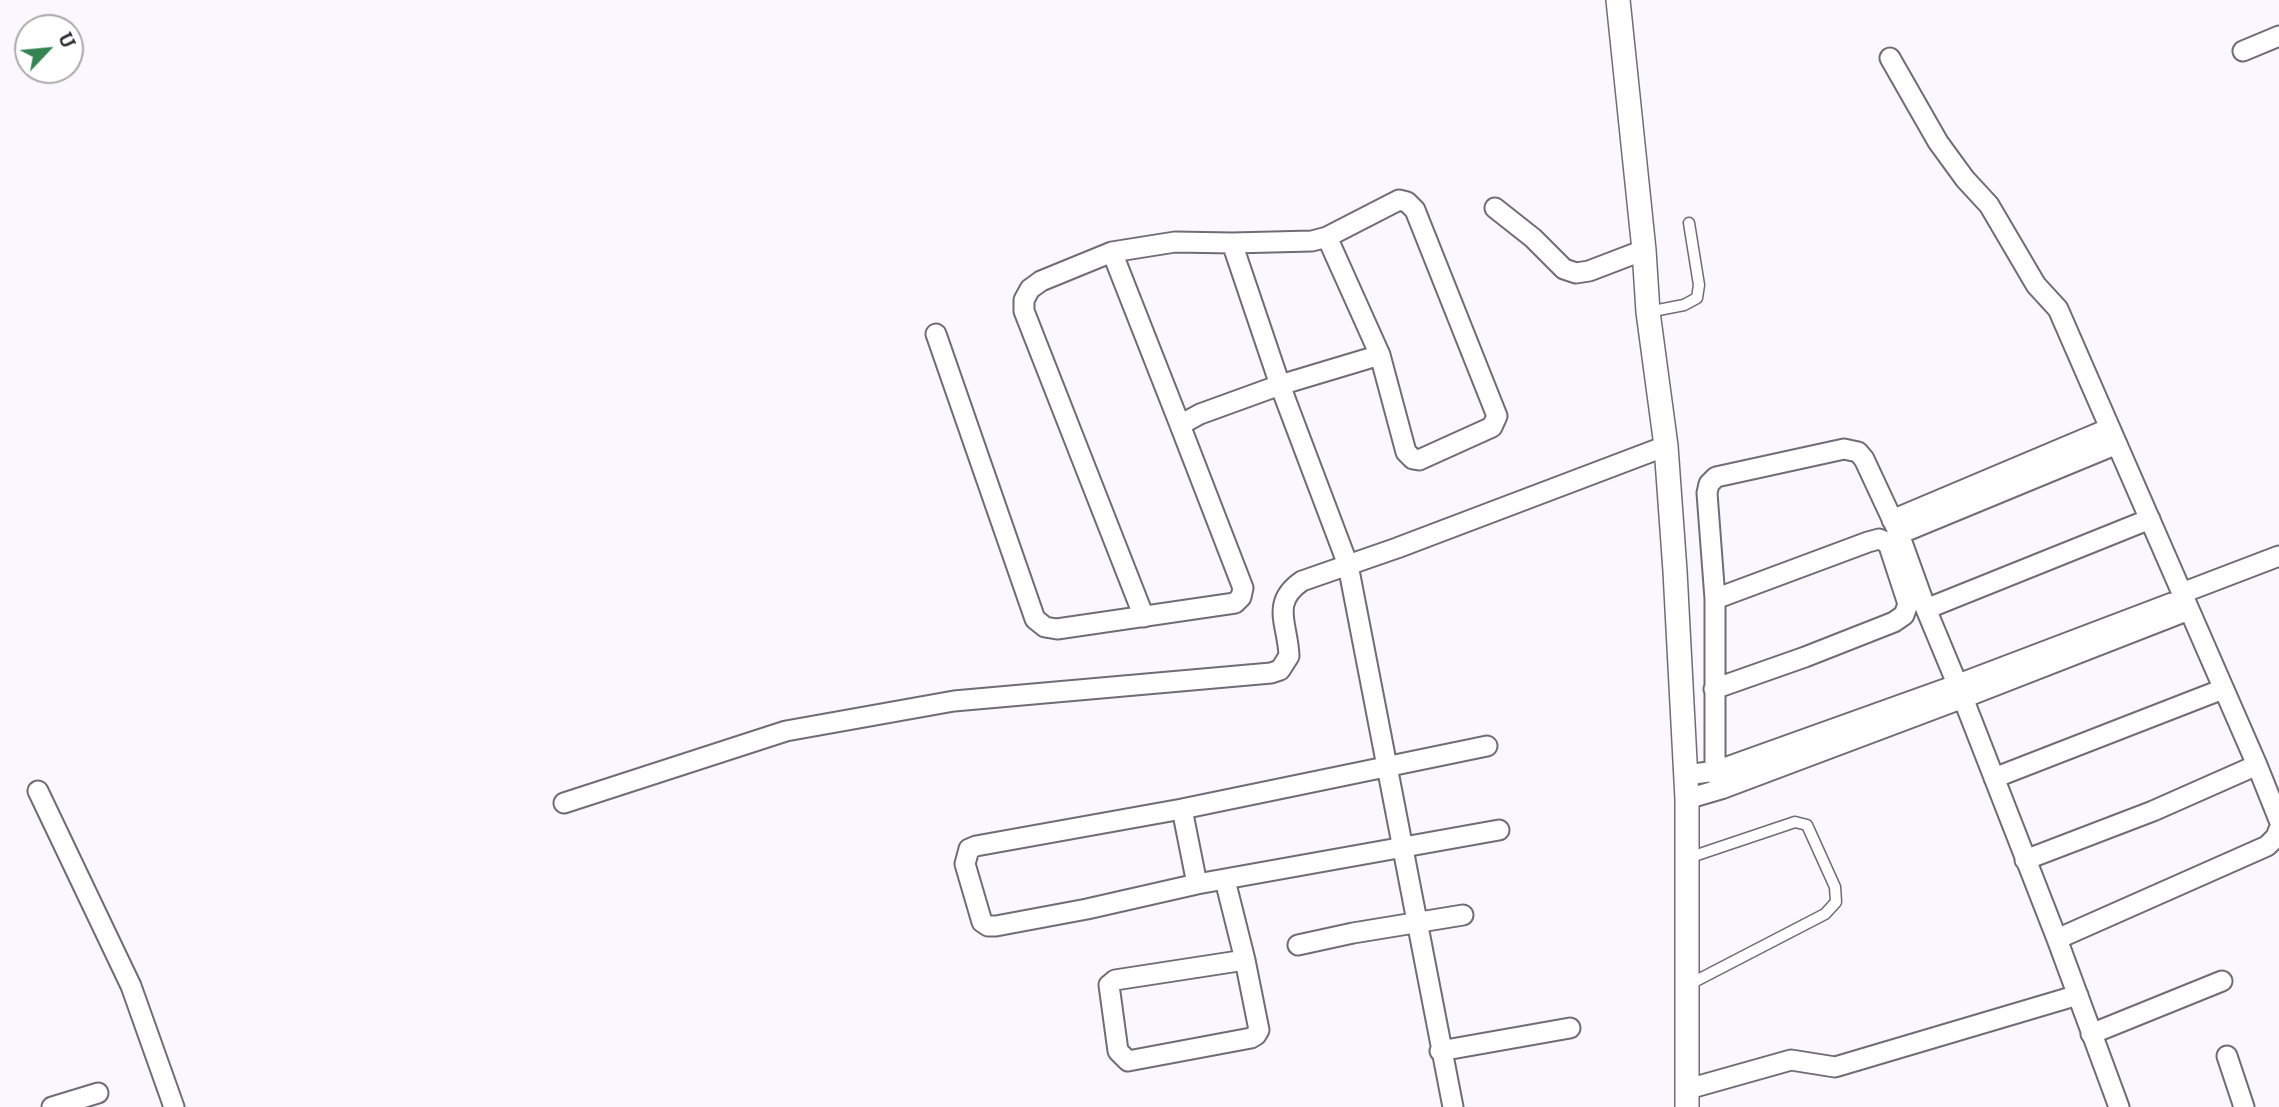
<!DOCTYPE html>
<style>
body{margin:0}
#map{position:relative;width:2279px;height:1107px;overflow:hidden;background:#faf7fe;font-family:Bitter,serif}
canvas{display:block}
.north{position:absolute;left:14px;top:14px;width:70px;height:70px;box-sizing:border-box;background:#fff;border:2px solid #aaaaab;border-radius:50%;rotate:64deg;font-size:19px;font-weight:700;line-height:28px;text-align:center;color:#2b2a2e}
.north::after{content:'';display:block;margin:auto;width:24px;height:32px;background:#348353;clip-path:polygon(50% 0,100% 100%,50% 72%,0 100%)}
</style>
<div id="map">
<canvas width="2279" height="1107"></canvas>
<div class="north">U</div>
</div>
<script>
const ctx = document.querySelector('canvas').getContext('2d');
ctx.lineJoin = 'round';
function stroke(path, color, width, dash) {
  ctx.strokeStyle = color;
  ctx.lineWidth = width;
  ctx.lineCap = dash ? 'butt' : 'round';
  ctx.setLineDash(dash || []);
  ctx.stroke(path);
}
const service = new Path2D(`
 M1648 312 1684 305 1697 298 1699 285 1689 223
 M1688 858 1795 822 1807 825 1835 887 1836 902 1825 914 1688 985`);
const minor = new Path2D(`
 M2243 51 2279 36
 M1890 58 1938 142 1965 179 1989 205 2036 285 2058 309 2257 765 2279 820
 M1495 208 1533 238 1564 269 1576 273 1589 271 1644 250
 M1232 243 1280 385 1348 565 1453 1107
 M1112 252 1180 425
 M936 334 1035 619 1045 627 1057 629 1235 603 1241 597 1243 588 1180 425 1200 414 1280 385 1380 355
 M1892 520 2110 428
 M1899 534 2117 444
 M2182 593 2279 556
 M1715 599 1707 493 1709 484 1716 477 1844 449 1858 452 1864 459 1899 534 1926 609 2150 519
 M1926 609 1963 698 2057 939 2119 1107
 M1144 617 1024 311V300L1030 289 1041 281 1112 252 1175 242 1232 243 1312 241 1327 237 1399 200 1407 202 1415 210 1497 416 1492 427 1419 460 1413 459 1406 452 1380 355 1327 237
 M1714 689 1805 657 1894 622 1904 615 1908 604 1888 543 1879 539 1868 542 1715 599V761L1721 789
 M1487 746 1182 809 976 846 969 849 965 864 982 922 988 926H996L1087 909 1197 884 1499 830
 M1686 775 1716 771 1956 685 2172 603
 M1994 778 2223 689
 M38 791 131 986 174 1107
 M1687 799 1721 789 1963 698 2189 610
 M564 803 786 731 954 701 1271 673 1280 670 1289 656C1288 624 1270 603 1302 581L1397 548 1666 446
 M1182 809 1197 884
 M2025 860 2153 811 2257 765
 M1225 880 1245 960 1259 1030 1256 1035 1251 1038 1128 1061 1118 1051 1109 985 1115 980 1245 960
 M2057 939 2267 846 2276 837 2279 829
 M1298 945 1353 933 1463 915
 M2091 1034 2222 981
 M1440 1051 1570 1028
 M2227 1056 2244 1107
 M1688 1089 1791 1060 1835 1067 2078 995
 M52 1107 98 1093`);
const tertiary = new Path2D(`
 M1618 0 1644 250 1648 312 1666 446 1675 571 1687 799V1107`);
stroke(service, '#706c76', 13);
stroke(minor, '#706c76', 23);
stroke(tertiary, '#706c76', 26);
stroke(service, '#fff', 10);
stroke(minor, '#fff', 19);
stroke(tertiary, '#fff', 23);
</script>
